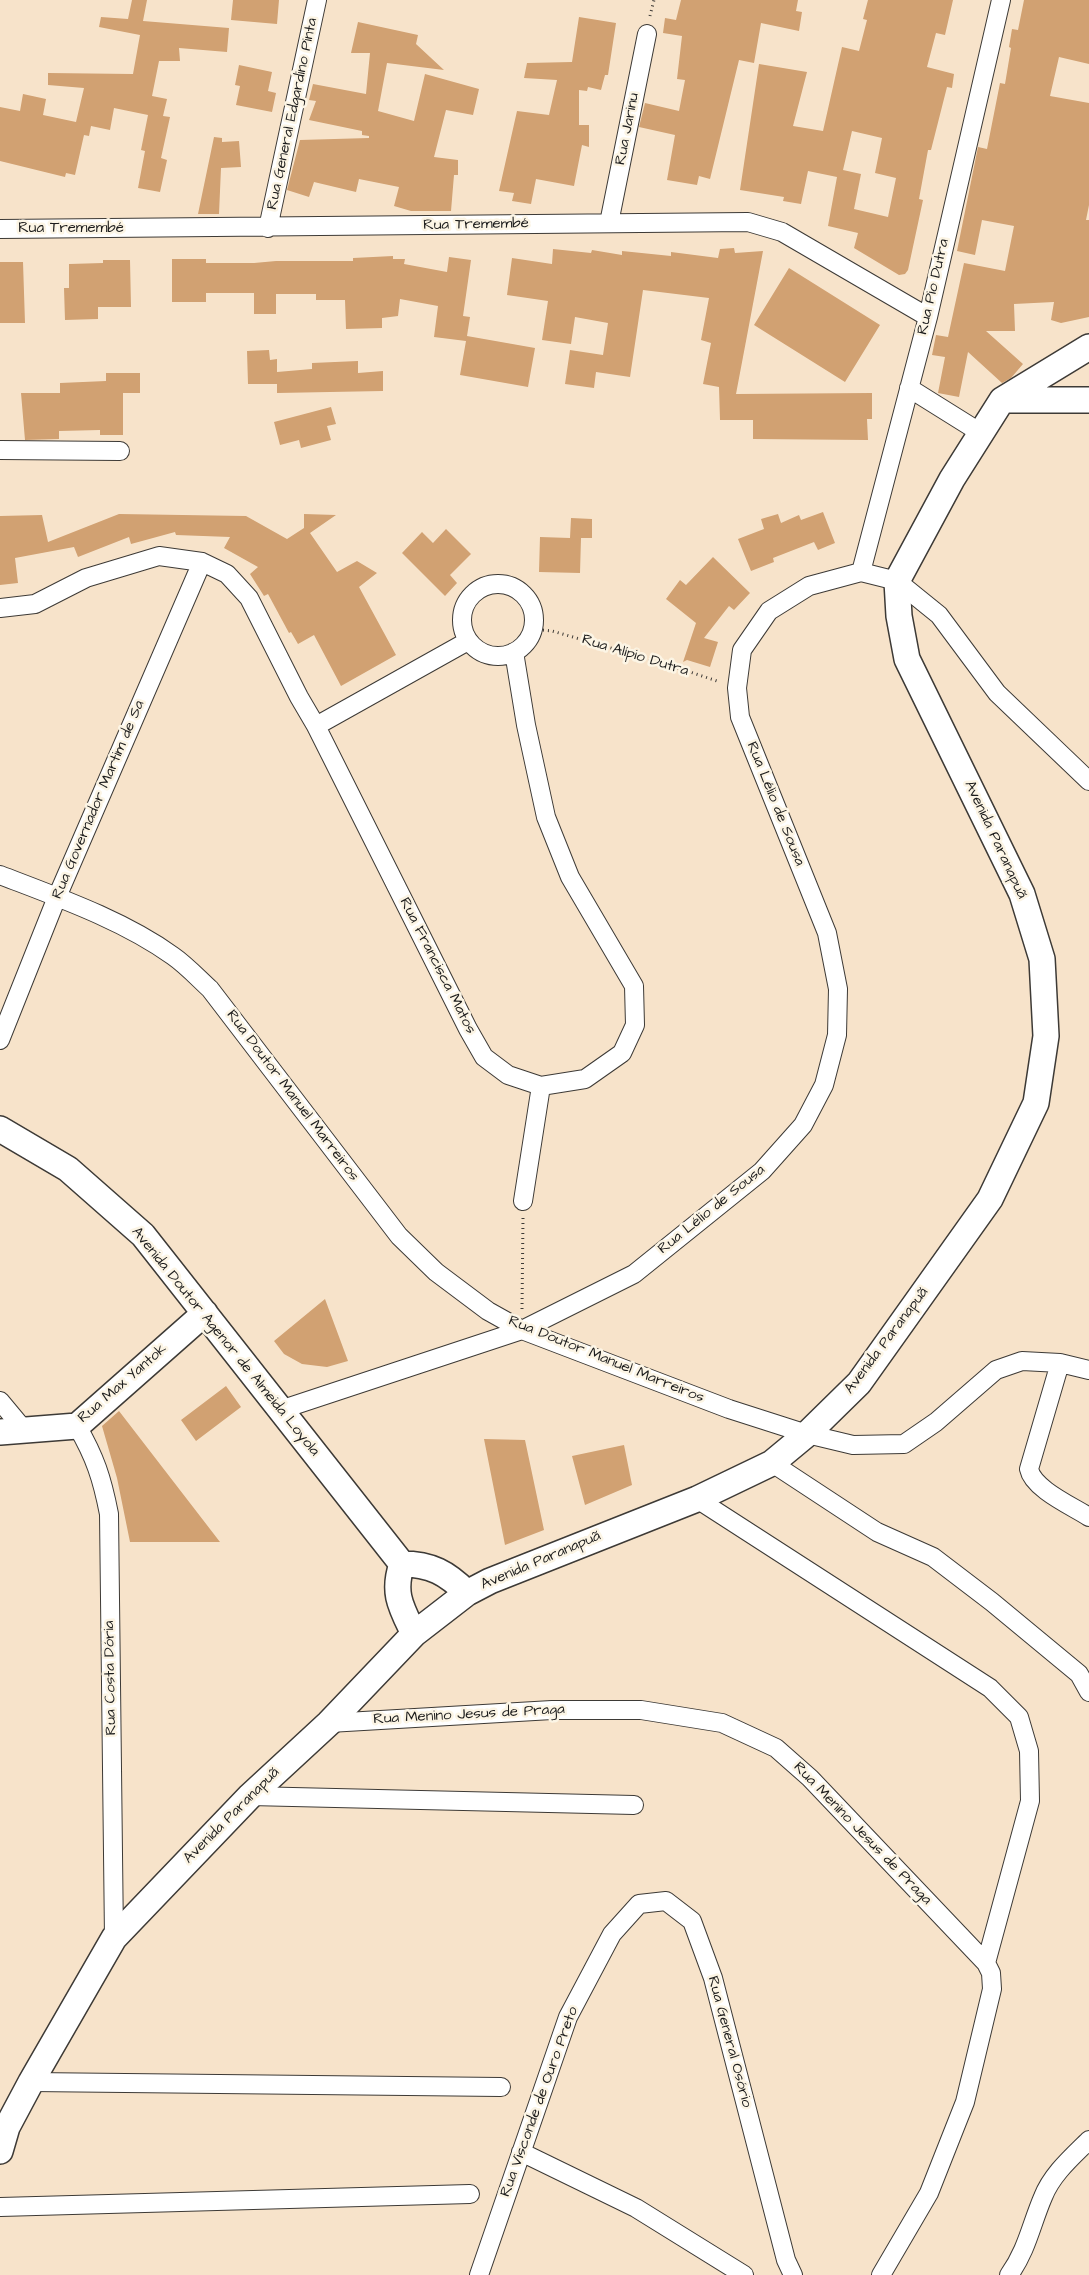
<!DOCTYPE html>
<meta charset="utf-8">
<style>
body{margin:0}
canvas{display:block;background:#f7e3ca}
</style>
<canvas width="1089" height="2275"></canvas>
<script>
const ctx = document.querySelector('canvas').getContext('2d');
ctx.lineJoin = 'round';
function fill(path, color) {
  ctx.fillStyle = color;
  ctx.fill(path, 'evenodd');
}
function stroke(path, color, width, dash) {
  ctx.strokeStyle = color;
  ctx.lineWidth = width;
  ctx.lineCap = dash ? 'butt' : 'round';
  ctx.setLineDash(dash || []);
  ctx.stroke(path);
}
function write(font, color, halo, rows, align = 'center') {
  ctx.font = font + ' "Architects Daughter",sans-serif';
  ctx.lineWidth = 5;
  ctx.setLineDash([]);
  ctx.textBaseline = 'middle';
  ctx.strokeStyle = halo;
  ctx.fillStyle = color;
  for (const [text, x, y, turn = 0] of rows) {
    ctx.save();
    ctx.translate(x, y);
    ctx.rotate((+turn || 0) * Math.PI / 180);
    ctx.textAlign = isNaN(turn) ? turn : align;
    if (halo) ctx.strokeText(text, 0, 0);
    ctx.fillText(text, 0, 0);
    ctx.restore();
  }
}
fill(new Path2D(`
 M132 0H147L143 21 229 28 227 52 179 48 180 61H159L152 96 167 99 163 116 170 117 161 158 167 160 160 192 138 188 145 151 141 150 148 115 114 108 110 130 91 126 89 136 84 135 75 175 66 173 65 177 0 161V107L20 111 23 94 46 99 43 115 76 122 84 88 48 85V73L133 74 140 35 99 27 101 17 128 19Z
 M233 0H279L277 24 231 20Z
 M681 0H798L796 11 802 12 799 31 761 23 754 63 739 60 710 179 699 176 697 185 667 180 675 135 639 127 645 103 679 111 685 80 677 79 682 36 663 33 665 18 676 20Z
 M868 0H953L945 35 936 33 927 67 954 74 952 88 947 87 931 150H928L919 199 923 200 908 270 905 274 899 275 854 248 858 233 828 226 837 177 808 171 801 204 783 201 784 197 740 190 759 64 807 72 793 126 823 131 842 47 859 51 867 20 863 19ZM852 131 882 138 875 173 896 178 888 217 854 209 861 174 843 170Z
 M1024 0H1089V64L1059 57 1050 96 1089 103V205L1086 220H1089V317L1061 323 1051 320 1054 302 1014 304 1015 331H986L1023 364 1011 378 1002 383 968 352 959 397 938 393 945 357 932 355 936 335 948 337 964 263 1005 271 1014 226 982 220 975 255 957 251 978 147 987 149 1000 83 1005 84 1011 48 1009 47 1012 29 1018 30Z
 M579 17 616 23 608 75H605L601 90 588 87 587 91 579 90V125H589V147L582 145 574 186 536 179 531 204 512 201 514 193 499 191 517 111 549 115 557 80 524 78 527 63 572 62Z
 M358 22 418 35 416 44 444 70 387 63 378 111 414 121 425 74 479 89 473 115 446 110 434 157 458 160V175H454L451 211H411L394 206 399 187 359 179 356 192 314 182 309 197 287 190 300 140 369 138V136L362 135V131L309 120 316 101 309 100 313 84 366 94 370 53H351Z
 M239 65 272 72 268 91 276 93 272 112 236 105 240 86 235 85Z
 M214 137 222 138V142L239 141 241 167 221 168 219 214H198Z
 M734 248 735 253 763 251 736 394 872 393V419H867L868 440 753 439V420H720L719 387 703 384 711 343 701 340 709 298 643 290 630 377 596 372 594 388 565 384 570 350 603 355 608 323 575 317 571 344 542 340 548 301 507 295 512 258 552 264 553 249 591 253 592 250 622 255V251L671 256V252L718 258 720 249Z
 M393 256V259H405L404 264 447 272 449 257 471 260 463 316 470 317 467 336 535 348 528 387 460 375 466 341 434 337 438 306 400 299 398 316 382 318V328L346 329 345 300H316V294H276V314H254V293H206V302H172V259H206V263H254L276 261H353V258Z
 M103 260H130L131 307H98V319L65 320 64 288H69V264L103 263Z
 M0 262H23L25 323H0Z
 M789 268 880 325 845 382 754 325Z
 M269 350 270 360 277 359V384H248L247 351Z
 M358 361V373L383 371V391L277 393V372L312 369V363Z
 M106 373H140V393H123V435H100V430L59 431V439L25 440 21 393H60V383L106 381Z
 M331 407 336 424 327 426 331 440 301 448 299 440 280 445 274 422Z
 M823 512 835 543 818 550 814 542 773 558 774 562 751 571 738 539 764 529 761 519 778 514 781 523 799 515 801 520Z
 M119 514 246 516 287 539 304 528V514L336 515 310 533 337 572 357 561 377 573 359 587 396 655 341 686 314 635 298 644 291 632 289 633 268 594 264 596 250 574 258 567 224 548 230 537 176 535 175 532 131 544 129 537 78 557 74 547 15 558 18 583 0 585V516L42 515 48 542Z
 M571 518 592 519V538H581L580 573 539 572 540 537 570 538Z
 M446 529 471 554 450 575 457 583 445 596 402 553 422 532 433 543Z
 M713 557 750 593 734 610 729 606 704 638 718 642 710 667 687 660 683 662 696 623 666 599 680 580 686 585Z
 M325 1299 348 1361 327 1367 302 1364 284 1354 274 1341Z
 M226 1386 241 1407 196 1441 181 1420Z
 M119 1411 220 1542H130L117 1478 102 1426Z
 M484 1439 525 1440 544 1530 505 1545Z
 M624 1445 632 1485 585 1505 572 1456Z`), '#d1a172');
const street = new Path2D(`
 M609 223 647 34
 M268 228 317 0
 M0 229 748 222 782 232 928 317
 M909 388 981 433
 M0 450 120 451
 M861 572 928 317 1001 0
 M462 620a36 36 0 1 1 72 0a36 36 0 1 1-72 0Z
 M0 608 35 604 86 578 159 556 202 562 227 574 249 598 299 697 316 726 468 1029 484 1057 508 1075 541 1086 585 1079 622 1053 635 1025 634 986 570 877 546 817 526 725 514 652
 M316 726 468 641
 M0 875C57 897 123 920 173 956 186 965 198 978 210 989L399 1236 436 1272 488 1311 522 1330 729 1409 807 1434 853 1445 904 1444 936 1422 996 1370 1022 1361 1060 1363 1089 1370
 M0 1040 57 897 202 562
 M523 1201 541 1086
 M1060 1363 1029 1469C1033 1489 1072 1506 1089 1517
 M0 1401 25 1431
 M280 1410 522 1330 634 1274 762 1171 803 1125 824 1085 837 1035 838 989 827 933 740 717 737 688 742 650 769 611 809 586 861 572 897 581 939 615 997 693 1089 781
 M77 1426C95 1457 102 1478 109 1514L114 1938
 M772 1463 877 1532 933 1557 992 1602 1079 1674 1089 1692
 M697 1499 990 1688 1019 1717 1029 1751 1030 1801 986 1963
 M329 1723 552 1710H641L722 1723 776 1748 810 1778 986 1963 991 1973 992 1989 965 2102 929 2193 881 2275
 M250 1796 634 1805
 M31 2082 501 2087
 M521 2152 636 2208 744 2275
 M0 2207 470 2194
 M479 2275 568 2017 612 1934 639 1904 666 1901 692 1921 713 1978 786 2260 793 2275
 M1009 2275C1027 2250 1031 2225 1043 2197 1052 2174 1072 2157 1089 2140`);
const secondary = new Path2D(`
 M1002 400H1089
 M0 1129 68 1169 143 1235 402 1564
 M0 1432 77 1426 205 1313
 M402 1564C431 1564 447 1573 467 1593
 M402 1564C392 1593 401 1607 414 1634
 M0 2151 7 2127 31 2082 114 1938 250 1796 329 1723 414 1634 467 1593 490 1581 697 1499 772 1463 807 1434 859 1383 990 1199 1036 1103 1046 1036 1042 959 1022 894 907 659 899 616 897 581 952 479 1002 400 1089 347`);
stroke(street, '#3d3a36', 20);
stroke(secondary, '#3d3a36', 28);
stroke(new Path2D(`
 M650 16 654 0
 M533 629 552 631 663 663 720 682
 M522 1309 523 1218`), '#3d3a36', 3, [1, 4]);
stroke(street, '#fff', 18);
stroke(secondary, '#fff', 25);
write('15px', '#1c1c1c', '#fcf5e5', [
 ["Rua General Edgardino Pinta",293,114,-78],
 ["Rua Jarinu",628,129,-79],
 ["Rua Tremembé",476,225,-1],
 ["Rua Tremembé",71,229],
 ["Rua Pio Dutra",934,287,-77],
 ["Rua Alípio Dutra",635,656,17],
 ["Rua Governador Martim de Sa",99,800,-67],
 ["Rua Lélio de Sousa",775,804,68],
 ["Avenida Paranapuã",995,840,65],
 ["Rua Francisca Matos",437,966,63],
 ["Rua Doutor Manuel Marreiros",292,1096,53],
 ["Rua Lélio de Sousa",712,1210,-39],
 ["Avenida Paranapuã",887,1341,-53],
 ["Avenida Doutor Agenor de Almeida Loyola",225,1342,51],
 ["Rua Doutor Manuel Marreiros",606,1360,22],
 ["Rua Max Yantok",123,1384,-41],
 ["Avenida Paranapuã",541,1561,-23],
 ["Rua Costa Dória",111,1678,-91],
 ["Rua Menino Jesus de Praga",469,1715,-3],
 ["Avenida Paranapuã",232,1816,-45],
 ["Rua Menino Jesus de Praga",862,1834,46],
 ["Rua General Osório",729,2042,75],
 ["Rua Visconde de Ouro Preto",540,2102,-70]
]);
</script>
